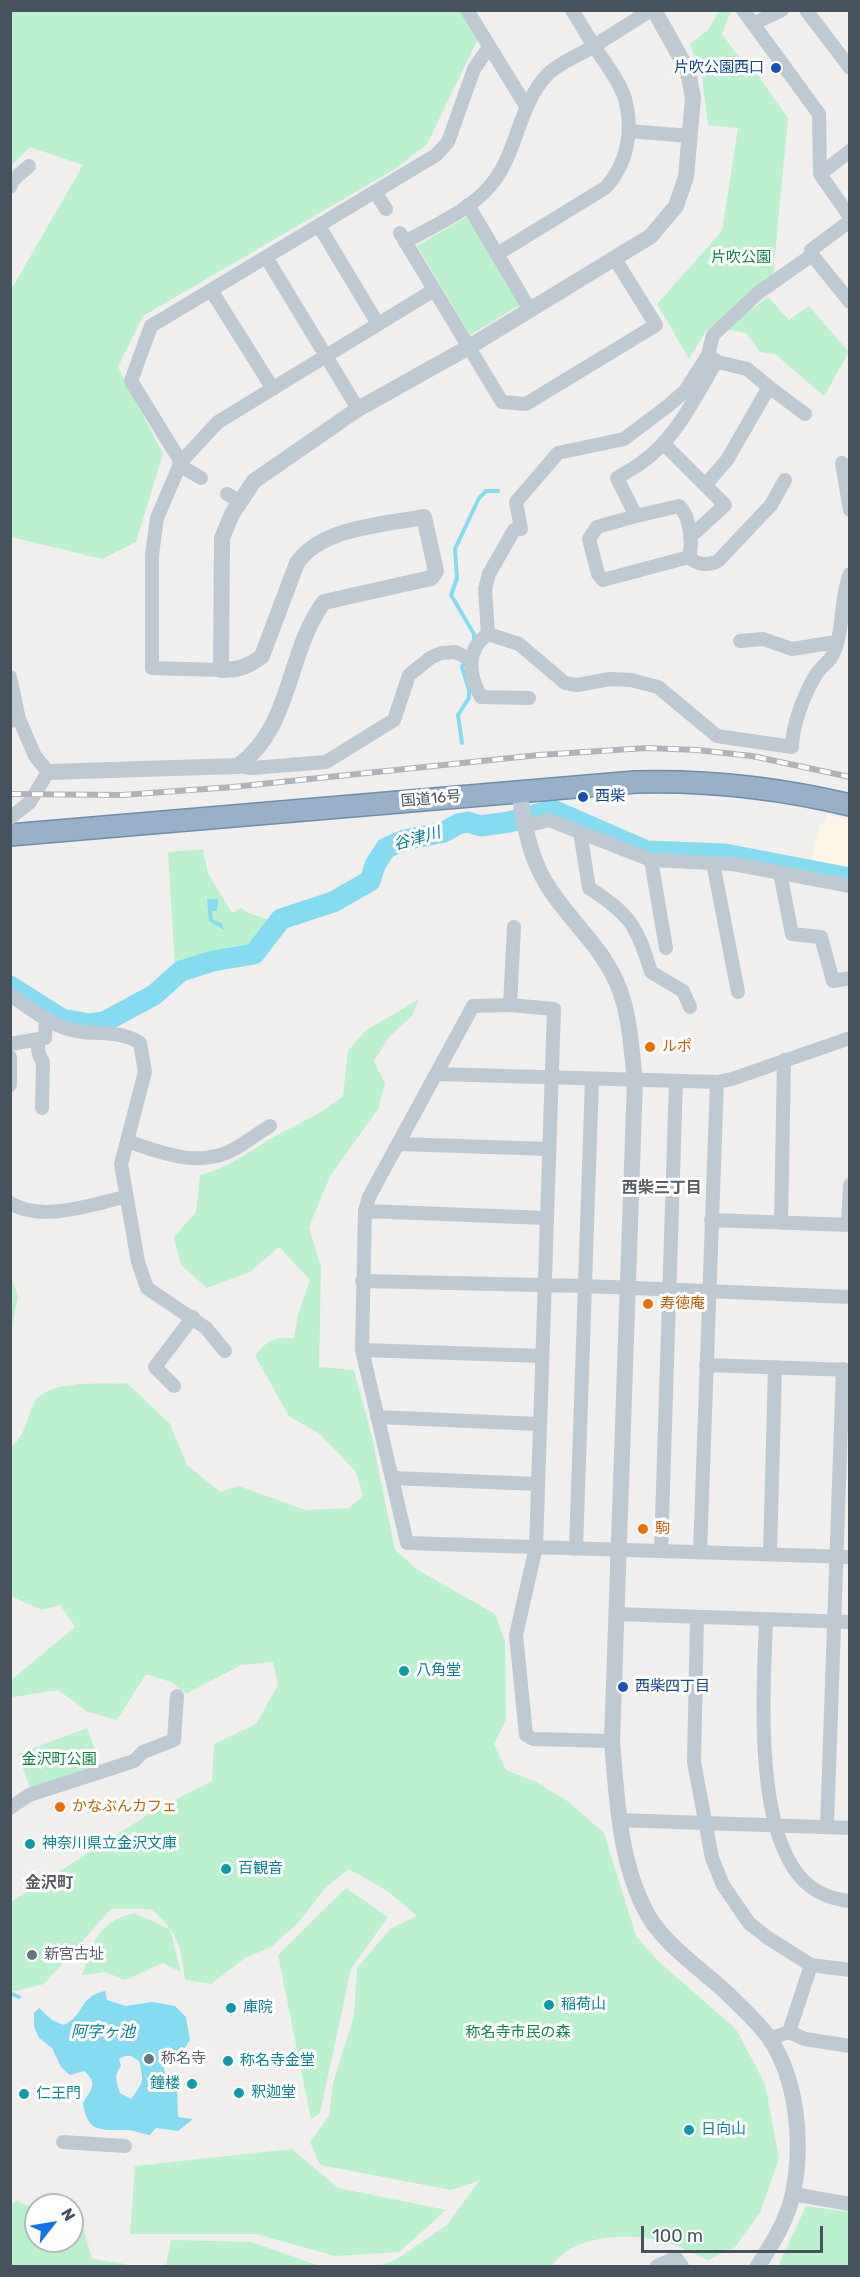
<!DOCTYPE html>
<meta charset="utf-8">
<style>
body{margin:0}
#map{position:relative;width:860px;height:2277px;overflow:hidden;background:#f1eeee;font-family:Rubik,sans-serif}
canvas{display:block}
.frame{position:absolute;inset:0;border:12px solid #46525d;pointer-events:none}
.north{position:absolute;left:24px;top:2193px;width:60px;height:60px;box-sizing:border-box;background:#fff;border:2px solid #b5babe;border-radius:50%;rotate:59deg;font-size:16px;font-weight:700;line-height:24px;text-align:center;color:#46525d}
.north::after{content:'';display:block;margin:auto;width:21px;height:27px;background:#1073ea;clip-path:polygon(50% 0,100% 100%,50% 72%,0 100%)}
.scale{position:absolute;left:641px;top:2226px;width:182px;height:27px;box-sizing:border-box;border:3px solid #46525d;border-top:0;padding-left:8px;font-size:18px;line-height:21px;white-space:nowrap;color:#46525d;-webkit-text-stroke:4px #fff;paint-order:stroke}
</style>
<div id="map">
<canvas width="860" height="2277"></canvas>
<div class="frame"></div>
<div class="north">N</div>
<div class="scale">100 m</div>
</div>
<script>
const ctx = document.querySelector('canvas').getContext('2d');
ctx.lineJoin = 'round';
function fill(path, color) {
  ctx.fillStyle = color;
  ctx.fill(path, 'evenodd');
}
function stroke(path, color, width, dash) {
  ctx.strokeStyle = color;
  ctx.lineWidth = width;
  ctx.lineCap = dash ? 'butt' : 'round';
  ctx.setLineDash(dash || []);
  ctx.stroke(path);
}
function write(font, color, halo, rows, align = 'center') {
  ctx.font = font + ' Rubik,"Noto Sans JP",sans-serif';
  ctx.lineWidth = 6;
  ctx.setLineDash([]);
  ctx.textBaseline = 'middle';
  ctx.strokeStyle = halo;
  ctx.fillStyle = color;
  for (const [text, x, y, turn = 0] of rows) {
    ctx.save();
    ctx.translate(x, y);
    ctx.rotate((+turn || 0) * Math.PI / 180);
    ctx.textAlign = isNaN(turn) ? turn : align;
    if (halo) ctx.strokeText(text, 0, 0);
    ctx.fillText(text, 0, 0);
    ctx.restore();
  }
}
fill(new Path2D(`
 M827 814 849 820V870L811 864 820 824 823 825Z`), '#fdf6e7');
fill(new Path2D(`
 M11 11H460L477 41 427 144 395 169 143 316 118 367 163 454 136 542 102 559 11 537V290L83 165 30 147 11 166Z
 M719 11H731L722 34 741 60 757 74 788 118 773 275 706 331 689 359 657 304 722 231 738 128 708 125 702 78 690 44 708 30Z
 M468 216 520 305 470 335 417 246Z
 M768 297 789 320 809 306 849 352 824 396 775 354 760 352 746 333 725 329Z
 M203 849 208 873 232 913 241 908C250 916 262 915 272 923L252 951 210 958 175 967 168 852Z
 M419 999 412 1016 389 1037 374 1061 385 1084 378 1109 330 1176 309 1227 321 1267 319 1367 354 1370 372 1437 395 1550 418 1570 495 1614 505 1641 506 1720 494 1744 506 1770 536 1782 569 1802 604 1833 636 1936 658 1961 736 2029 765 2084 779 2158 760 2213 735 2247 708 2260C694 2254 680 2246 665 2242 631 2232 572 2234 552 2266H379L397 2259 447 2225 479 2181 451 2190 320 2165 310 2142 329 2116 333 2083 354 2016 357 1968 390 1929 417 1916 389 1892 349 1869 326 1887 298 1923 271 1947 245 1958 211 1984 185 1980C181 1945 178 1933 151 1909H111L44 1984 11 1992V1902L157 1809 212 1781 214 1744 256 1724 278 1685 273 1662 241 1665 186 1694 171 1682 146 1674 117 1720 88 1712 58 1690 14 1697 11 1695V1680L75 1627 60 1605 42 1610 11 1596V1447C24 1437 26 1422 32 1407 42 1378 101 1385 127 1383L170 1424 187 1465 220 1492 239 1486 305 1510 349 1508 363 1496 356 1472 321 1435 289 1416 255 1356C269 1339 271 1338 294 1338L298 1315 310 1280 279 1247 250 1272 207 1288 181 1265 174 1237 196 1212 200 1175C237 1165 252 1148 283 1132 306 1120 323 1113 343 1096L348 1051 365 1031Z
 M11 1276 18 1296 11 1332Z
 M87 1728 101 1766 31 1791 18 1754Z
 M346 1888 388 1917 351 1969 320 2113 311 2119 278 1955Z
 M134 1913 170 1929 181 1972 163 1963 125 1980 105 1972 82 1975C94 1942 96 1923 134 1913Z
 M292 2149 338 2188 446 2210 399 2252 335 2256 256 2234H130L135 2166Z
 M17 2201 36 2210V2241H72V2223L83 2227 92 2259 126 2264 127 2266H11V2204Z
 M806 2206 849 2212V2266H783L779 2264Z
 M171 2240 251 2242 320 2266H166Z`), '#bbf1cf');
fill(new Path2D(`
 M207 899H218L217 911H212L213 920 222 923 224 930 209 921Z
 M105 1991 107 2000 126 2006 152 2002 175 2006 186 2017 190 2040 184 2049 163 2065 167 2081 177 2085 178 2117 193 2119 178 2131 156 2128 150 2135C142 2134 134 2130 126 2130 101 2130 87 2133 83 2103 91 2089 99 2084 84 2071L70 2075 61 2067 52 2048 39 2038 34 2027V2013L39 2008 52 2020 64 2025C85 2015 78 1997 105 1991ZM125 2056H131L139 2061C144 2083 144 2081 131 2099L120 2093C117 2082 113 2076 121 2066L119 2059Z`), '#85dcf0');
stroke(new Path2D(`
 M474 642V634L451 595 457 578 455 549 479 498 486 491H498
 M462 743 458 715 469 698V690L462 667 465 661
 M10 1993 19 1997`), '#85dcf0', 4);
stroke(new Path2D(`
 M10 986 62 1019 90 1024 104 1022 154 995 181 971 213 961 254 954 281 919 333 902 370 881 375 865 386 848 405 840 444 832 458 824 468 822 481 826 509 822 553 810 647 851 725 854 850 878`), '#85dcf0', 21);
const trunk = new Path2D(`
 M10 835 635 782C708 780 779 788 850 805`);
stroke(trunk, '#6f8dac', 24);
stroke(new Path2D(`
 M467 10 526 106
 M743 10 819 114 820 174 850 217
 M806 10 850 68
 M753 24 782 10
 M629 131 690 136
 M820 174 850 151
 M10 187 13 180 29 166
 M375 192 386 209
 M468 205 530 310
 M850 221 811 250 812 255 850 302
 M319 226 378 324
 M400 233 502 402 526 404 656 325 615 259
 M405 242C433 226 469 211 490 186 518 154 517 107 547 75 558 63 580 55 594 46L572 10
 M499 253 605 188C627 165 634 130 625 99 620 81 604 62 594 46L651 10
 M266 257 358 409
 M211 290 273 389
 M769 387 805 414
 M663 443 725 505 690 537
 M181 462 131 381 151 326 436 155 448 142 474 69 489 47
 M842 463 850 510
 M179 465 201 478
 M706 484 727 460 769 387 747 369 718 362 712 358
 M227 494 239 501
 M636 516 679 506C690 515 693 544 689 557 697 565 708 566 718 561L771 505 785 480
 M689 557 603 580 598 574 589 539 597 527 636 516 617 478C624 473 633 469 641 463 674 440 693 402 713 367L718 362
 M488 634 519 644 565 683 577 685 610 679 631 680 658 687 717 736 792 747C792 725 805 692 817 673 821 667 829 662 832 656 845 631 839 600 850 574
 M740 641 763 639 792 649 836 642
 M221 670 152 668V555L157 518 181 462 218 422 434 290
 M10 677 19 719
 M529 698 481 697C469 676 465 650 488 634L485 589 489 574 514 530 521 529 516 502 558 453 624 439 669 405 685 391 708 355 713 335 758 293 812 255
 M10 721 19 719 35 756 48 772 30 802 10 818
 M238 766 252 768 326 762 394 720 409 675 430 658 441 653 455 652 472 660
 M526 826 549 820 651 860 733 864 850 886
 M580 832 589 888C630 914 637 926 651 972L683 991 690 1007
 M651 860 666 948
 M713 863 738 992
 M780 873 792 934 821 937 833 981 850 978
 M10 995C30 1008 52 1027 76 1031 99 1035 120 1030 140 1043L145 1072 121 1164 138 1262 147 1288 206 1328 225 1351
 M510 1005 514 927
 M37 1040 39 1055 43 1062 42 1108
 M10 1044 45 1038 46 1018
 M10 1057V1085
 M436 1074 717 1082 732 1079 850 1038
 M127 1141C159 1152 192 1166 226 1153 241 1147 256 1134 270 1126
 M399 1144 549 1149
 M10 1203C42 1223 92 1204 125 1197
 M365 1211 547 1218
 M711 1220 850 1225
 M781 1223 784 1060
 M848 1225 850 1185
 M362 1281 585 1286 850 1297
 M362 1350 542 1356
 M706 1365 850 1370
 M174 1386 155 1367 193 1317
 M377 1417 539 1424
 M392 1478 537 1484
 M576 1549 592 1079
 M661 1551 676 1081
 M700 1552 717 1082
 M770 1554 775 1367
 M616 1614 850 1622
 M697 1617 694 1762 712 1858 723 1885 749 1923 768 1938 811 1965 850 1970
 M766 1619C764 1686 750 1856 819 1892 828 1897 839 1900 850 1901
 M612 1741 533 1739 526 1735 516 1635 536 1547 554 1009 510 1005 473 1006 369 1197 365 1211 362 1350 407 1543 850 1557
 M10 1808 29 1795 134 1761 143 1752 174 1740 177 1696
 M619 1820 850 1828
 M827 1826 843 1369
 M789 2032 811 1965
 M769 2039 789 2032 805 2039 850 2046
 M63 2142 125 2146
 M793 2194 850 2204
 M657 2266 676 2258 682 2266`), '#bec9d1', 14);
stroke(new Path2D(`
 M48 772 238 766C293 726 286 653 324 602L431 578 436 571 424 517C383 525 322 527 297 563L262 656C248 667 238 670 221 670L222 538 232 514 254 481 358 409 469 347 651 236 676 206 686 177 693 98 688 71 654 10
 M519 792C524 821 528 850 542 876 562 914 598 941 616 981 630 1011 631 1048 635 1080L612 1741C617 1799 619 1865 649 1917 668 1948 704 1971 730 1996 744 2010 759 2023 770 2039 798 2082 803 2144 793 2193 788 2219 772 2244 758 2266`), '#bec9d1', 16);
stroke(trunk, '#98b0c8', 21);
const rail = new Path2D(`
 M10 794 122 795 233 787 539 755 646 748 697 750 752 756 850 777`);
stroke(rail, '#b0b4b9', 6);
stroke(rail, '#fff', 4, [11]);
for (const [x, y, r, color] of [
 [776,68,6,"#1a4fb4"],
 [583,797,6,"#1a4fb4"],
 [650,1047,6,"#e8710a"],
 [648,1304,6,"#e8710a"],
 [643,1529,6,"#e8710a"],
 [404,1671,6,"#0f9aa8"],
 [623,1687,6,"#1a4fb4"],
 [60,1807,6,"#e8710a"],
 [30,1844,6,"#0f9aa8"],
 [226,1869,6,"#0f9aa8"],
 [32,1955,6,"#6b7280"],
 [549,2005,6,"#0f9aa8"],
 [231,2008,6,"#0f9aa8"],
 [149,2059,6,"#6b7280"],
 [228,2061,6,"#0f9aa8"],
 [192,2084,6,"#0f9aa8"],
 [239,2093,6,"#0f9aa8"],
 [24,2094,6,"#0f9aa8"],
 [689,2130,6,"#0f9aa8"]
]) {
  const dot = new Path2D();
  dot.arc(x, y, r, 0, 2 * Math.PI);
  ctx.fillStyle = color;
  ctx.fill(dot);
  stroke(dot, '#fff', 2);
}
write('15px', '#164399', '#fff', [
 ["片吹公園西口",764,68,"right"],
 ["西柴",595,797],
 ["西柴四丁目",635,1687]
], 'left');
write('15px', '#128348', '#fff', [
 ["片吹公園",741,258],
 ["金沢町公園",59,1760],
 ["称名寺市民の森",518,2033]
]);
write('15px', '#46525d', '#fff', [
 ["国道16号",431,799,-5]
]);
write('15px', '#c56008', '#fff', [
 ["ルポ",662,1047],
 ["寿徳庵",660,1304],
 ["駒",655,1529],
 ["かなぶんカフェ",72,1807]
], 'left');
write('15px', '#0d838f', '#fff', [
 ["八角堂",416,1671],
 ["神奈川県立金沢文庫",42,1844],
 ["百観音",238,1869],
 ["稲荷山",561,2005],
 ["庫院",243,2008],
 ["称名寺金堂",240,2061],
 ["鐘楼",180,2084,"right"],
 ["釈迦堂",251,2093],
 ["仁王門",36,2094],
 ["日向山",701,2130]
], 'left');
write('15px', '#5b616d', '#fff', [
 ["新宮古址",44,1955],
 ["称名寺",161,2059]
], 'left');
write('italic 16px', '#077d99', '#fff', [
 ["谷津川",417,839,-16],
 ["阿字ヶ池",103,2032]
]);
write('bold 16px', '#5b5f64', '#fff', [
 ["西柴三丁目",662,1188],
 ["金沢町",49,1883]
]);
</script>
